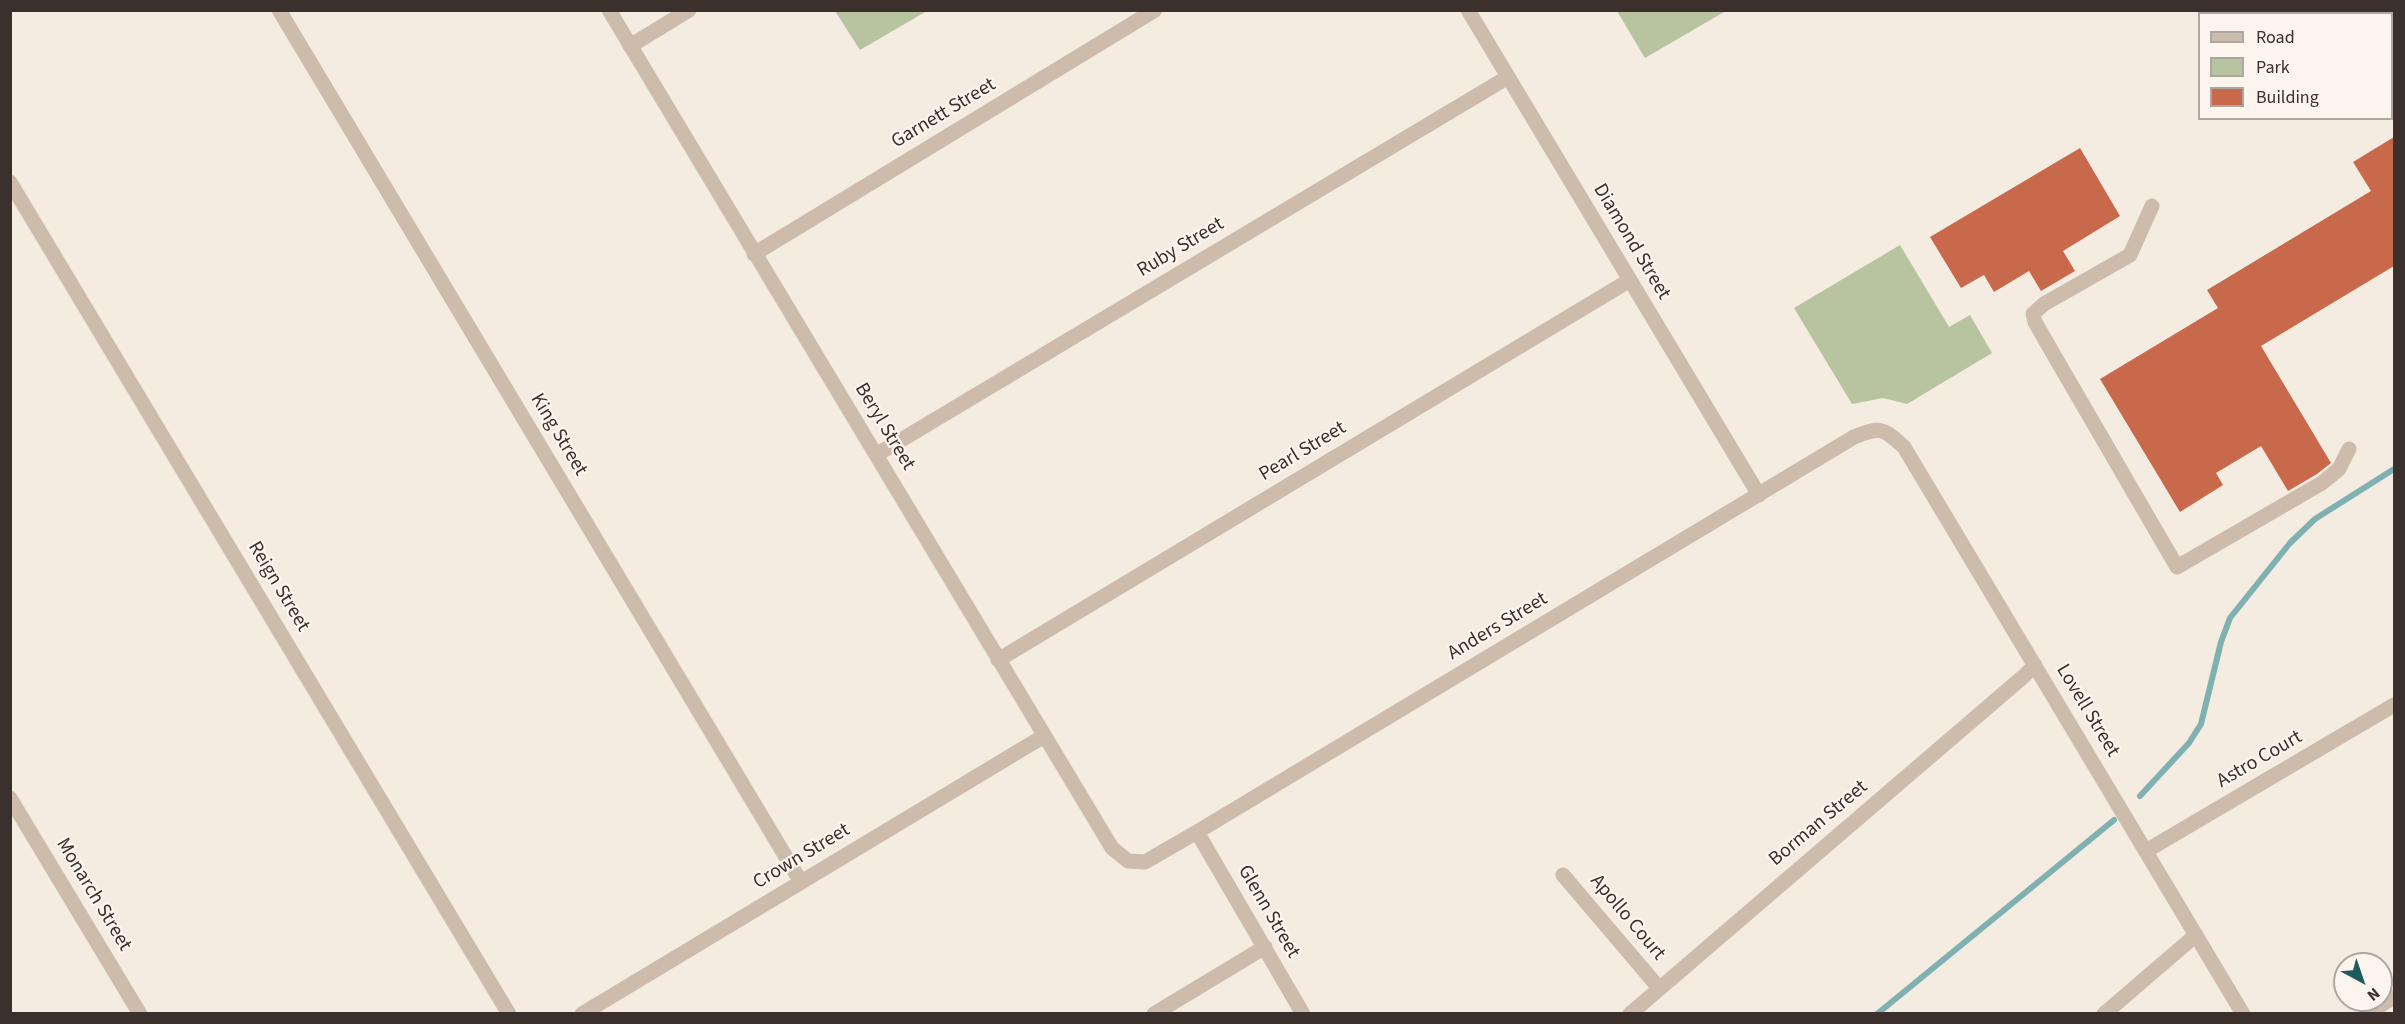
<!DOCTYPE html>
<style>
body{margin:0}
#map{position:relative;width:2405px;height:1024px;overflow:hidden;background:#f4ebe1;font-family:"Source Sans 3",sans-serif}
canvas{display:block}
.frame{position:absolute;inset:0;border:12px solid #3b302b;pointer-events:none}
.legend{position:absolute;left:2198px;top:12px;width:195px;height:108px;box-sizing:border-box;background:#fbf5ee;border:2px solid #aea6a0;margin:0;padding:8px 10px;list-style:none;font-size:18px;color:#3b302b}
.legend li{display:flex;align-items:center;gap:12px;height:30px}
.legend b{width:30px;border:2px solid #aea6a0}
.north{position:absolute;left:2333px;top:952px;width:60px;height:60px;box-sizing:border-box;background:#fbf5ee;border:2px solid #aea6a0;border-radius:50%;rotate:140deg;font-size:16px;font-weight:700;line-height:24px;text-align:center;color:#3b302b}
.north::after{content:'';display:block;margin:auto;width:21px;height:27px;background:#1f5a5e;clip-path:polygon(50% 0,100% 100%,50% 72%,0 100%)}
</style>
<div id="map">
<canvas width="2405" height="1024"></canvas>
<div class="frame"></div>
<ul class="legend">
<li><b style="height:8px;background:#cdbbac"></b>Road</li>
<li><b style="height:16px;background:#b8c4a0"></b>Park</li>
<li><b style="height:16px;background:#c8694b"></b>Building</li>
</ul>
<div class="north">N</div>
</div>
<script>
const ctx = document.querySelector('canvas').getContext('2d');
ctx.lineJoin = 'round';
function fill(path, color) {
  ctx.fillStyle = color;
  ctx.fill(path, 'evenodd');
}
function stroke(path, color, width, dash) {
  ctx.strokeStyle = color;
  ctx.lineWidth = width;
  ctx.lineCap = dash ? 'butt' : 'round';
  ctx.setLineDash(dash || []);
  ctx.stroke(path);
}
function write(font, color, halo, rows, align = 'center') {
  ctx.font = font + ' "Source Sans 3",sans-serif';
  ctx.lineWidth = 4.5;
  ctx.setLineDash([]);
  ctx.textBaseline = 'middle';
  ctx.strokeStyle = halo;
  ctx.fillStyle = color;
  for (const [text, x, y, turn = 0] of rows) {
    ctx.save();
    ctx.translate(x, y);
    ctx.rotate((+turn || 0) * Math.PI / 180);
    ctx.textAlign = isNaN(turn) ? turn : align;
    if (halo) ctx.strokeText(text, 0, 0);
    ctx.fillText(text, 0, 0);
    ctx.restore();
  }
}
fill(new Path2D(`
 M835 11H927L860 50Z
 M1723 11 1724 12 1645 58 1617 11Z
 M1900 245 1949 327 1970 315 1992 353 1907 404 1883 398 1852 404 1794 308Z`), '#b8c4a0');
stroke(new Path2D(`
 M2140 796 2189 743 2201 724 2221 642 2230 618 2290 543 2315 519 2394 469
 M1877 1014 2114 820`), '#7fb0b2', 6);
fill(new Path2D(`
 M2394 137V266L2261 346 2331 463 2317 474 2288 491 2261 446 2216 473 2223 485 2180 512 2100 379 2218 308 2207 290 2371 191 2353 162Z
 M2080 148 2120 216 2063 251 2075 271 2041 291 2029 271 1994 292 1984 275 1961 288 1930 237Z`), '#c8694b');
stroke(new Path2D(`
 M279 10 801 882
 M609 10 1112 848 1128 861 1145 862 1197 832 1854 437C1881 426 1883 428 1904 447L2243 1014
 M1468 10 1759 495
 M630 46 689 10
 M10 182 509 1014
 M2152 206 2130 255 2044 304 2033 314 2035 322 2051 350 2177 567 2322 483 2339 469 2349 449
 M754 254 1155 10
 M876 455 1508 77
 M998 660 1630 280
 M10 798 140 1014
 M1197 832 1303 1014
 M2146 851 2394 705
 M1563 875 1659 988
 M582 1014 1044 736
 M1154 1014 1265 947
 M1630 1014 2024 676 2035 665
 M2104 1014 2196 935
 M2367 1014 2394 997`), '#cdbbac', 15);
write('20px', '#3b302b', '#fbf5ee', [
 ["Garnett Street",944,114,-31],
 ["Diamond Street",1631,242,59],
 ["Ruby Street",1181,248,-31],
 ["Beryl Street",884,427,59],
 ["King Street",558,435,59],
 ["Pearl Street",1303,452,-31],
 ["Reign Street",278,587,59],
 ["Anders Street",1498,627,-31],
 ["Lovell Street",2087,711,59],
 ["Astro Court",2260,760,-30],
 ["Borman Street",1819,824,-40],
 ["Crown Street",802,857,-31],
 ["Monarch Street",93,895,59],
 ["Glenn Street",1268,912,60],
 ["Apollo Court",1627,918,50]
]);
</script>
